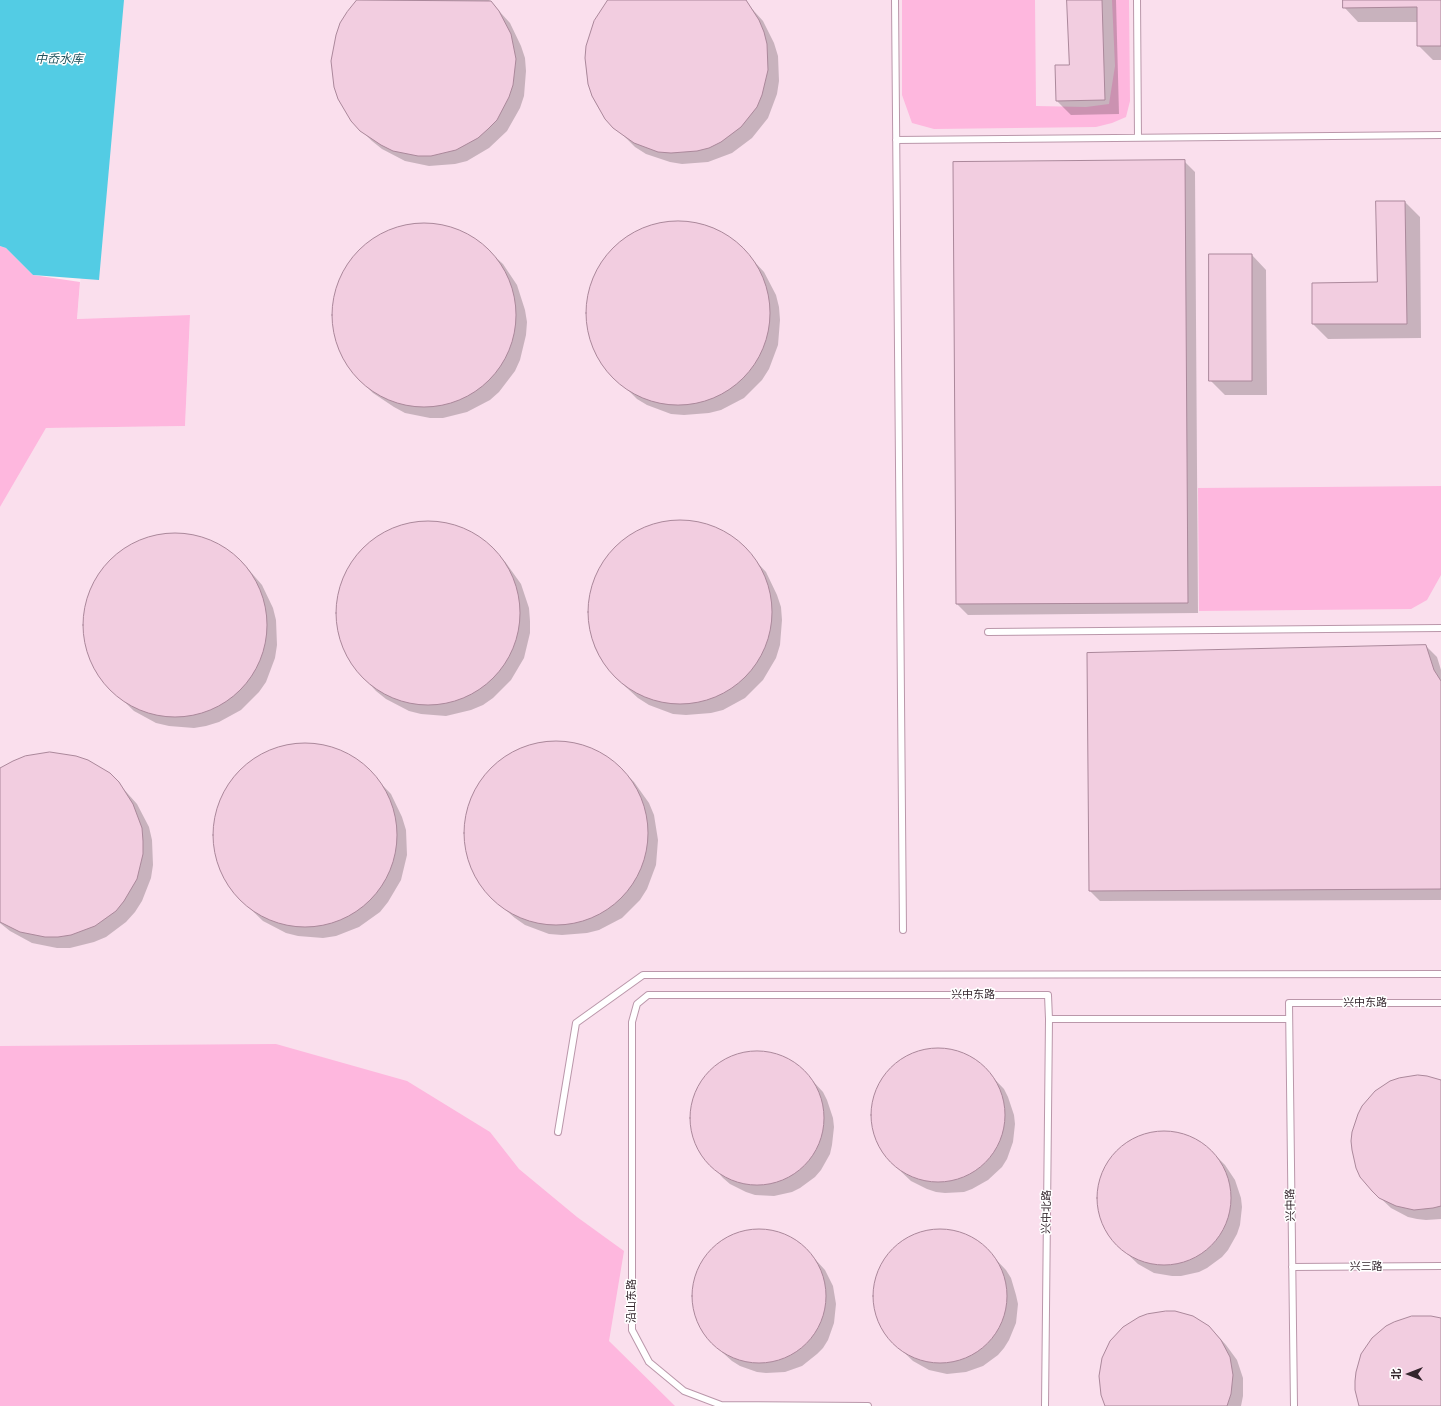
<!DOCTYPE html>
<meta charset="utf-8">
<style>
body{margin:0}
#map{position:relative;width:1441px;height:1406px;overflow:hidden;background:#fbebf3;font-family:"Varela Round","Noto Sans SC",sans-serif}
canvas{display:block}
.north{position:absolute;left:1389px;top:1354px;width:40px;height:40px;-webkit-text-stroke:3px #fff;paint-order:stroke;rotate:270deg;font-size:11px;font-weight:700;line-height:16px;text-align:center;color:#33252c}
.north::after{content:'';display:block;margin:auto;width:14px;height:18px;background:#33252c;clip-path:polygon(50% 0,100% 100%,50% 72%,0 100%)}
</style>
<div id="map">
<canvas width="1441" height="1406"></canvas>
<div class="north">北</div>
</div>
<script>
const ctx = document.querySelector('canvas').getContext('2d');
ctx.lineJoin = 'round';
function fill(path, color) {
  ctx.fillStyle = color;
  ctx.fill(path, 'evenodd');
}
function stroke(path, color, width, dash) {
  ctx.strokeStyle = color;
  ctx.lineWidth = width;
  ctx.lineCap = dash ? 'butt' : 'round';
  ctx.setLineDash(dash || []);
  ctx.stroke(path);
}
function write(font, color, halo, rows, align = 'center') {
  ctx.font = font + ' "Varela Round","Noto Sans SC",sans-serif';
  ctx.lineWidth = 3;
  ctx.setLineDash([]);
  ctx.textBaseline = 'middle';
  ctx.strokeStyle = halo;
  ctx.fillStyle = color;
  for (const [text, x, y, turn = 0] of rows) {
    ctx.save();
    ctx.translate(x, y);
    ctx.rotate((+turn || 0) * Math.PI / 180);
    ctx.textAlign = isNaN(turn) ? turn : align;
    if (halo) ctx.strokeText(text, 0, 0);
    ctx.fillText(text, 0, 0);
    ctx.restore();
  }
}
fill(new Path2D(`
 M105 0H1441V1406H541L0 1046V507L46 428 185 426 190 315 77 319Z`), '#fadfed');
fill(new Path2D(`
 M902 0H1035L1036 106 1086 107 1109 104 1115 66 1112 0H1129L1130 101 1126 117 1112 123 1096 127 934 129 912 123 902 95Z
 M0 246 6 248 33 275 80 282 77 319 190 315 185 426 46 428 0 507Z
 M1441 486V575L1427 600 1411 609 1199 611 1198 488Z
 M276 1044 407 1081 490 1132 519 1169 577 1217 624 1251 609 1341 675 1406H0V1046Z`), '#feb7de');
fill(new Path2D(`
 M0 0H124L99 280 33 275 6 248 0 246Z`), '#53cce4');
fill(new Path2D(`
 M359 0H489L510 23 521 46 525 58 526 71 524 96 520 108 507 131 489 148 467 161 455 164 429 166 405 161 382 149 372 141 361 130 347 13Z
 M609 0H744L763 21 774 43 778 56 779 81 777 94 768 118 752 138 732 153 708 162 682 164 670 162 646 154 635 147 617 129 605 118 598 107 592 96 586 71V59L590 34 594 22Z
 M1068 0H1116L1119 114 1071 115 1057 101 1070 66Z
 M1344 0H1441V60H1433L1418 45V22H1358L1344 7Z
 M1184 161 1195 172 1198 613 968 615 957 604Z
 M1405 202 1420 217 1421 338 1328 339 1313 324 1378 283Z
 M677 221 702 224 714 228 736 242 764 272 776 295 779 307 780 320 778 345 769 369 762 380 744 398 721 410 709 413 684 415 671 414 647 405 637 399 607 369 599 359 594 348 587 323V310L591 285 602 262 619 243 629 235 652 225Z
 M423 223 448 227 460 231 472 237 491 253 503 264 517 285 525 310 527 322 526 335 520 360 515 371 499 392 490 400 467 412 443 418H430L405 413 394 407 373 393 361 381 346 361 336 338 334 325V300L337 287 342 275 356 254 375 238 386 232 411 224Z
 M1252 255 1266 270 1267 395H1225L1210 380Z
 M427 521 439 522 464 529 475 535 495 551 506 563 521 584 529 608 530 621V633L524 658 511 680 493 698 483 705 471 710 446 716 421 714 409 711 386 699 376 691 365 679 349 660 339 636 337 624 338 598 341 586 345 574 359 552 369 543 390 530 402 525Z
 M679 521 704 524 727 534 738 542 766 572 777 595 781 607 782 620 780 645 776 658 763 680 745 698 723 710 711 713 686 715 673 714 649 705 638 698 617 679 601 659 595 648 589 623 590 597 593 585 604 562 620 543 631 535 654 525Z
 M162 534H187L199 537 223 547 243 563 262 585 273 608 276 620 277 645 275 658 266 682 259 692 241 710 219 722 206 726 194 728 169 726 156 723 134 711 104 682 97 672 91 660 85 635 86 610 88 598 99 574 107 564 126 548 149 537Z
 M1426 646 1437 657 1441 670V900L1100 901 1090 891Z
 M555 741 580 744 592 749 614 762 634 782 649 803 654 815 658 840 656 865 647 889 640 900 622 918 599 930 587 933 562 935 549 934 525 925 515 918 493 899 477 879 472 868 465 843V830L469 805 480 782 488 772 497 763 518 749 542 742Z
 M291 744H316L329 747 352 757 362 764 391 794 402 817 406 830 407 855 401 880 388 902 380 912 359 927 336 936 323 938 298 936 286 933 263 921 233 892 226 881 220 870 214 845 215 820 218 807 229 784 236 774 256 758 279 747Z
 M0 769 120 785 137 804 149 827 152 840 153 865 151 878 142 901 135 912 126 922 106 937 94 942 70 948H57L32 943 10 931 0 923Z
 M937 1049 955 1051 972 1059 980 1064 1004 1089 1008 1097 1014 1115 1015 1124 1013 1142 1007 1159 1002 1167 988 1180 972 1189 964 1192 945 1193 936 1192 927 1189 911 1181 892 1163 881 1149 874 1132 872 1123 873 1104 878 1087 883 1079 895 1065 910 1055 928 1050Z
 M765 1052 783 1057 791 1062 810 1078 823 1092 827 1100 833 1118 834 1127 832 1145 830 1154 821 1170 815 1177 800 1188 792 1192 774 1196 755 1195 746 1192 730 1184 723 1178 700 1152 693 1135 691 1126 692 1107 697 1090 702 1082 714 1068 721 1062 738 1055 747 1053Z
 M1441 1081V1219L1426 1220 1417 1219 1408 1217 1391 1208 1373 1191Z
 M1164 1132 1173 1133 1191 1138 1207 1147 1225 1165 1235 1180 1241 1198 1242 1207 1240 1225 1237 1234 1228 1250 1222 1257 1207 1268 1199 1272 1181 1276H1172L1154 1273 1138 1264 1113 1240 1103 1224 1099 1206V1187L1101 1179 1109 1162 1115 1155 1122 1148 1137 1138 1146 1135Z
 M758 1229 776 1232 793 1239 801 1244 825 1270 833 1286 836 1304 834 1323 828 1340 823 1348 817 1354 802 1366 785 1372 766 1373 757 1372 740 1366 732 1361 713 1344 702 1329 698 1321 693 1303 694 1285 696 1276 704 1259 709 1252 724 1240 731 1235 749 1230Z
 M939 1230H949L966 1235 982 1245 1006 1270 1011 1278 1016 1295 1018 1304 1016 1323 1009 1340 1004 1348 998 1355 983 1366 966 1372 947 1374 929 1370 913 1361 888 1337 879 1321 874 1303 875 1285 877 1276 885 1259 897 1245 913 1235 921 1232Z
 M1215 1333 1226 1345 1237 1360 1243 1378V1396L1241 1406H1107Z`), '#0003');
const building = new Path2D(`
 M357 0 491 1 499 11 511 34 516 59 513 85 509 97 497 120 488 129 478 138 456 150 431 156H418L393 151 381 145 360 131 351 121 338 99 334 87 331 61 336 35 340 23 347 12Z
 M608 0H746L759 20 764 32 767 44 768 70 762 95 757 107 741 127 721 142 709 148 697 151 671 153 658 152 634 143 613 128 605 119 592 96 588 84 585 58 586 46 594 21Z
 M1067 0H1102L1105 100 1056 101 1055 65H1069Z
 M1343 0H1441V46H1417V7L1343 8Z
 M1185 160 1188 603 956 604 953 162Z
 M1376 201H1405L1407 324H1312V283L1377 282Z
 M586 313a92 92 0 1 1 184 0a92 92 0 1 1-184 0Z
 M332 315a92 92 0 1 1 184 0a92 92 0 1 1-184 0Z
 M1209 254H1252V381H1209Z
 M588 612a92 92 0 1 1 184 0a92 92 0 1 1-184 0Z
 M336 613a92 92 0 1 1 184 0a92 92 0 1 1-184 0Z
 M83 625a92 92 0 1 1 184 0a92 92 0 1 1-184 0Z
 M1426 645 1434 670 1441 681V889L1089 891 1087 653Z
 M464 833a92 92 0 1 1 184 0a92 92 0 1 1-184 0Z
 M213 835a92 92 0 1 1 184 0a92 92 0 1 1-184 0Z
 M50 752 76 756 88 760 110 773 119 782 133 804 142 828 143 841V854L137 879 124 901 116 911 95 926 71 935 58 937H45L20 932 0 922V768L13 761 25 756Z
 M871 1115a67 67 0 1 1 134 0a67 67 0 1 1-134 0Z
 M690 1118a67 67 0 1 1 134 0a67 67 0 1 1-134 0Z
 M1418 1075 1427 1076 1441 1080V1206L1433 1208 1414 1210 1396 1206 1379 1198 1372 1191 1360 1177 1356 1168 1352 1150 1351 1141 1352 1132 1358 1114 1362 1106 1375 1091 1390 1081 1399 1078Z
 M1097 1198a67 67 0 1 1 134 0a67 67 0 1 1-134 0Z
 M873 1296a67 67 0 1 1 134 0a67 67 0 1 1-134 0Z
 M692 1296a67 67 0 1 1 134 0a67 67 0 1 1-134 0Z
 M1166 1311H1175L1193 1316 1209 1326 1221 1340 1230 1357 1233 1375 1231 1394 1227 1406H1105L1101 1395 1099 1376 1102 1358 1110 1341 1123 1327 1139 1317 1147 1314Z
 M1412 1316H1431L1441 1318V1406H1359L1355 1390V1381L1356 1372 1361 1354 1372 1338 1386 1326 1394 1322Z`);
fill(building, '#f2cde0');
stroke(building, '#ab889b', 1);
const lane = new Path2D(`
 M895 0 903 930
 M1137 0 1138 138
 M896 140 1441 135
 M988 632 1441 628
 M558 1132 576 1023 643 975 1441 974
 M1292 1267 1441 1266
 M868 1406 721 1405 684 1391 649 1362 632 1330V1022L637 1004 648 995H1048L1049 1019H1289
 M1045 1406 1049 1019
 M1294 1406 1289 1003H1441`);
stroke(lane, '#ba97aa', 8);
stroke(lane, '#fff', 6);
write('11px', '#33252c', '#fff', [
 ["兴中东路",973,995],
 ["兴中东路",1365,1003],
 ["兴中路",1291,1205,-91],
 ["兴中北路",1047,1212,-89],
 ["兴三路",1366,1267],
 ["沿山东路",632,1301,-90]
]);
write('italic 12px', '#225660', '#fff', [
 ["中岙水库",59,60]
]);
</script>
